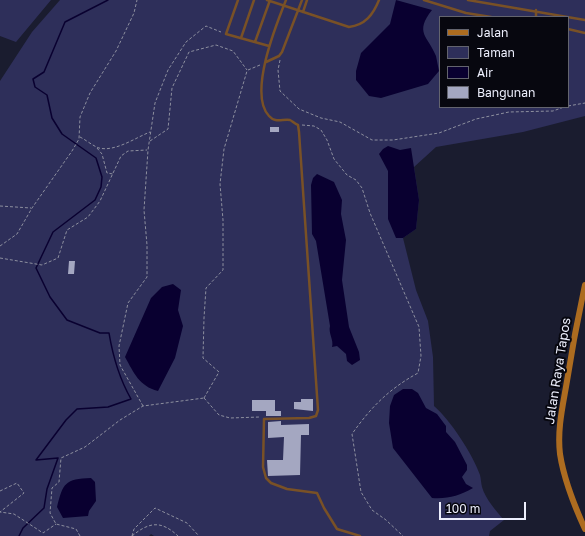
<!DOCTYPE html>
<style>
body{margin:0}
#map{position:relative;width:585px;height:536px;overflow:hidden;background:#1a1c2f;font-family:"Golos Text",sans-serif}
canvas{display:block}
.legend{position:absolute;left:439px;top:16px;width:130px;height:92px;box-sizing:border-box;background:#07070f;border:1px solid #63646e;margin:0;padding:5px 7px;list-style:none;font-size:12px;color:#edeffd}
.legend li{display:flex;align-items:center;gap:8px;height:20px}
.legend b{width:20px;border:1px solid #63646e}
.scale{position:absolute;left:439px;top:502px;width:87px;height:18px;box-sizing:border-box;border:2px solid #edeffd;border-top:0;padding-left:5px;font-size:12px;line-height:14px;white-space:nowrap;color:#edeffd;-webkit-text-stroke:3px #07070f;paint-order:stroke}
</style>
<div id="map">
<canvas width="585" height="536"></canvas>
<ul class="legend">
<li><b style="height:5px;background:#ad6c20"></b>Jalan</li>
<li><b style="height:11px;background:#2e2f5a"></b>Taman</li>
<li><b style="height:11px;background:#090030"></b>Air</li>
<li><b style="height:11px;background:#a4a7c1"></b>Bangunan</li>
</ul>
<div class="scale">100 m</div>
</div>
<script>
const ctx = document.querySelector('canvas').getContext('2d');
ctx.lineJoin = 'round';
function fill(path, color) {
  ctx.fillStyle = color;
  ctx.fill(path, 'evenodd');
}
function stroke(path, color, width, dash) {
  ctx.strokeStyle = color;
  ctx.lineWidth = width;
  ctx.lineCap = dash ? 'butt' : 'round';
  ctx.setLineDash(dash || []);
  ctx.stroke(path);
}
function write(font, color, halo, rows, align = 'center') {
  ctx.font = font + ' "Golos Text",sans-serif';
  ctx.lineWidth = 4;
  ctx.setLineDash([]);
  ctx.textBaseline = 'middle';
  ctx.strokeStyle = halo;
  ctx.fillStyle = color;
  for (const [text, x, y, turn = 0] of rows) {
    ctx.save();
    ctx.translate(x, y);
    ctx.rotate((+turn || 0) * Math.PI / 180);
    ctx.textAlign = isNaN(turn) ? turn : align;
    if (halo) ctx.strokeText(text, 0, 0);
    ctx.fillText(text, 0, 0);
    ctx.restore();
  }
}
fill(new Path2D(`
 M0 0H51L16 42 0 36Z
 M60 0H585V116L523 132 436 147 414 167 419 200 416 229 403 238 416 290 428 321 433 357 434 406C451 421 472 453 480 475 481 479 481 483 482 487 485 498 496 511 504 520L490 531 489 536H154L151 534 149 536H0V81L32 32ZM440 17H568V107H440Z`), '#2e2f5a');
fill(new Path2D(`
 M396 0 432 10C414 33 428 36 436 56 437 61 438 66 439 71L428 84 381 98 369 96 356 80V71L361 53 390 24Z
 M388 146 400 150 411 148 419 200 416 229 403 238H396L388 219V171L379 154 383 149Z
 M317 174 334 182 342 200 341 214 346 240 342 280 349 327 359 352 360 360 352 365 347 361 346 354 337 346 332 347C334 340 328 333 330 326L316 241 312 234 311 185 313 178Z
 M173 284 181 290 178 310 183 326 175 358 158 391C139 386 134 373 125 357L151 298 162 287Z
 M403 389H412L418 393 426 408 437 414 446 426V432L455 442 467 465V470L462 477 466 484 473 488C459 496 448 499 432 498L393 448 389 423 390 406 394 395Z
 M91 478 95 482 96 501 89 511 88 516 63 518 57 507C63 483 65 479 91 478Z`), '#090030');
stroke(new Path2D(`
 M19 536 23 528 44 508 47 489 58 458 36 460 66 420 77 409 108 407 131 399C119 378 113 357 109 333H100L67 320 50 297 36 268 53 232 95 200 101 187 102 177 96 158 62 134 52 118 47 95 35 87 33 79 44 72 65 22 108 0`), '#090030', 1.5);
fill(new Path2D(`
 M270 127H279V132H270Z
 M69 261H75L74 274H68Z
 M301 399H313V411L294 409V402H301Z
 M252 400H275V411H281V416H266V411H252Z
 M281 421V425L309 424V435H301L300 475 268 476 267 460H283L284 437 268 438V422Z`), '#a4a7c1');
stroke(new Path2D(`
 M280 60 278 70 280 91 299 109 321 118 340 122 372 140H393L439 133 476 119 509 112 553 111 564 107
 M248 70 260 65
 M568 106 585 103
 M302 125 314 126 321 130 327 140 334 159 347 175 356 180 362 188 370 213 419 327 421 356 418 373C389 389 371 407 352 434L361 492 372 510 386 520 403 536
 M80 137C86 140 93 146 99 148 115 152 135 138 150 132
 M150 141 168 129 172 88 189 52 216 45 233 51 247 70
 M97 148 102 154 107 173 113 174
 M0 206 31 208
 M0 246 17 234 32 208 72 151 79 139 80 117 90 93 116 51 134 13 137 0
 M0 258 42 265 58 258 67 230 88 217 100 201 121 156 128 151 147 150
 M204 398 219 372 203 358 204 318 206 288 223 270V220L220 184 224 149 247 71
 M204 398 219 415 230 418 260 417
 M143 406 120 365 119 346 128 303 147 277V245L144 210 148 150 155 103 168 70 186 42 206 26 221 32
 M0 491 17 483 24 493 0 512 14 514 43 533 56 524
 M80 536 76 529 56 524 50 513 52 488 59 482 61 458 85 447 120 420 143 406 204 398
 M132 536 134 529 155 508 187 523 199 536
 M132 536C149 522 161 520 178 536`), '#8d8f9f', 1, [3, 2]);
stroke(new Path2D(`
 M238 0 226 34 269 46
 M267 0 349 27C365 25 373 15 379 0
 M286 0C276 25 248 94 269 116 275 123 282 119 290 120 292 121 295 124 298 125L299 132 318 410 316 416 309 418 264 419 263 467 266 478 271 483 287 489 317 493 324 508 337 529 360 536
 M424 0 466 13 491 17
 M468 0 585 20
 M303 12 307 0
 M536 17V10
 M568 29 585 33
 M241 38 254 0
 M255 42 270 0
 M266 62 279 56 282 52 302 0`), '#795126', 2.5);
stroke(new Path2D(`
 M585 285C578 317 572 349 567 381 563 405 557 429 560 454 564 480 574 505 585 529`), '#ad6c20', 6);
write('13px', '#edeffd', '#07070f', [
 ["Jalan Raya Tapos",558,371,-81]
]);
</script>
